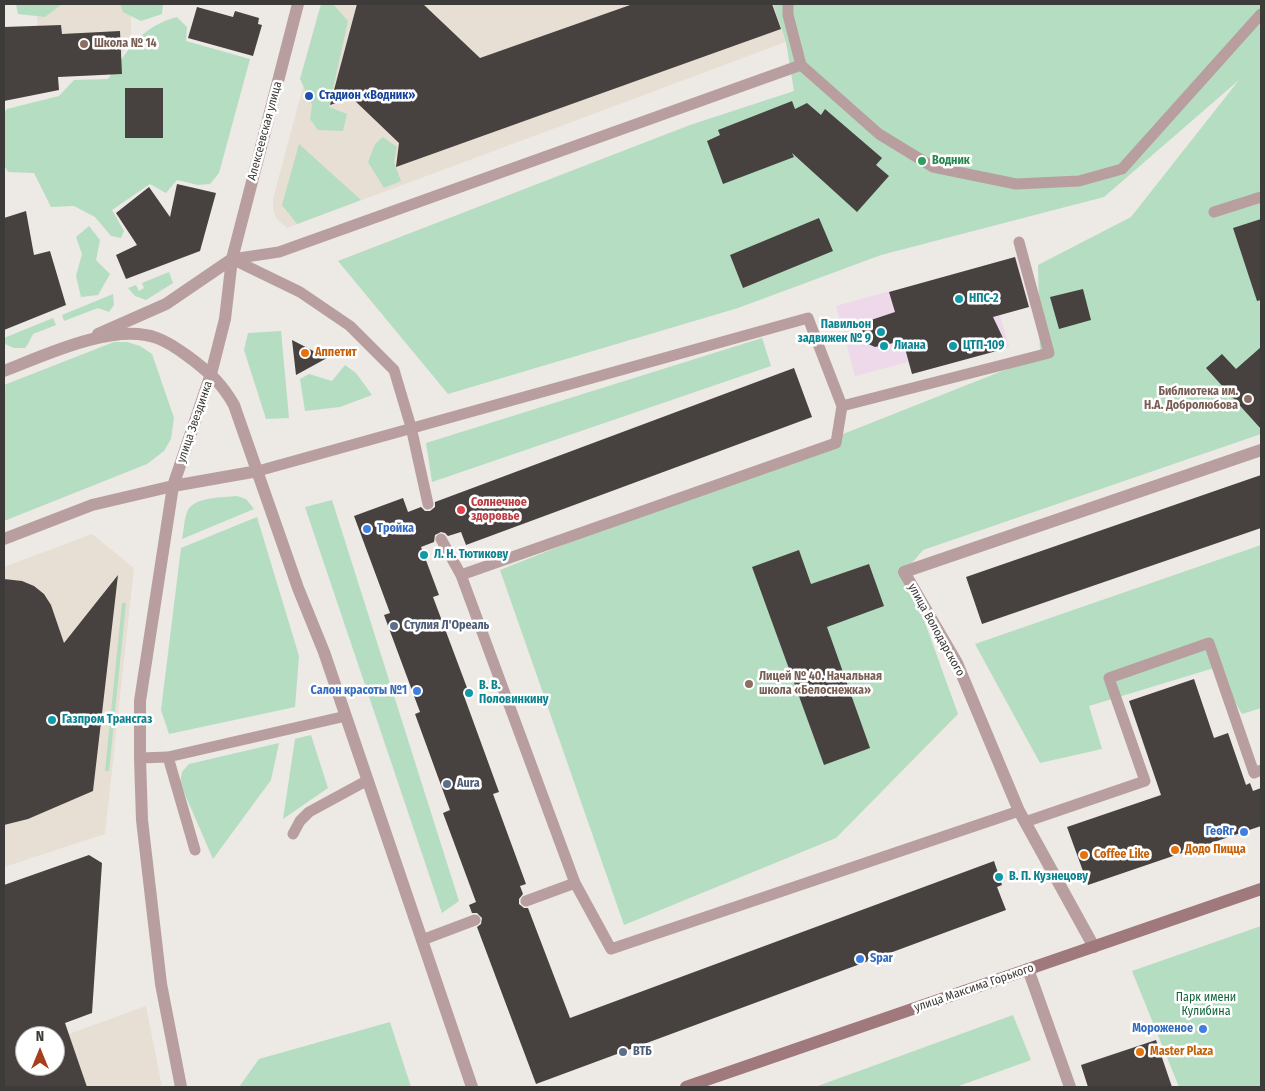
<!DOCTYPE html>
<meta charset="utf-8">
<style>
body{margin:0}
#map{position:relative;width:1265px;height:1091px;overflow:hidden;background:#ede9e5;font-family:"Fira Sans Condensed",sans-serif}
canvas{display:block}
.frame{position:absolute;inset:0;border:5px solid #3c3b39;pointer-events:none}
.north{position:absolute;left:15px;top:1026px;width:50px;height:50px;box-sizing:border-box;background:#fff;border:1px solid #b1b1b0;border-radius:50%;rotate:0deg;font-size:14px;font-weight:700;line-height:20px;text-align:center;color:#3c3b39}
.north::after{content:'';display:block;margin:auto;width:18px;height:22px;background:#a63f1c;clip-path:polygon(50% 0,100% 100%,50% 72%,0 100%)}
</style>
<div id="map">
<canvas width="1265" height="1091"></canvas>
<div class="frame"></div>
<div class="north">N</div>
</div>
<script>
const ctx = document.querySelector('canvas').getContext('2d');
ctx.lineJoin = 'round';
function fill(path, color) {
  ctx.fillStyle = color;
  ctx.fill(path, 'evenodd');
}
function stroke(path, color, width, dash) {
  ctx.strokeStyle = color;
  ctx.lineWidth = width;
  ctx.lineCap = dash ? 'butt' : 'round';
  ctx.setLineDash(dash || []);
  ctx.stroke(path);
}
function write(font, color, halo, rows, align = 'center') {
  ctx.font = font + ' "Fira Sans Condensed",sans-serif';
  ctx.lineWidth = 5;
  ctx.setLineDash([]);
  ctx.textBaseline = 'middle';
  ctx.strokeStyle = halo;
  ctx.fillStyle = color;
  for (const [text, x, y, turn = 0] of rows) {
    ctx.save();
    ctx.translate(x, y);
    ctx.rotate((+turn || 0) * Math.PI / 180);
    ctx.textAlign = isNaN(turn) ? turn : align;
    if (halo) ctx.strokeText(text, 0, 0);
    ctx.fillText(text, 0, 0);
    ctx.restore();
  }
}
fill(new Path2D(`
 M36 4H131V40L121 55 100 56 101 75 58 77 57 47 39 48Z
 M325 4H773L786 42 287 228 276 218 273 208V199Z
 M92 534 134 568 105 834 4 867V567Z
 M146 1006 162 1087H4V1058L25 1050V1066H55V1039Z`), '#e7dfd4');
fill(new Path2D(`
 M1016 257 1029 307 1000 315 1009 347 912 374 908 362 855 376 836 306Z`), '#edd9e9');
fill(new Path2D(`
 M16 4H62L45 17 18 14Z
 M120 4H163L162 14 141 21 123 12Z
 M321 4H333L348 21 329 107 347 114 343 131 318 130 310 119 312 105 300 79Z
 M773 4H1261V434L923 550 906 570 958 714 836 838 624 925 500 570 1040 356 1038 265 1131 217 1239 80 1104 197 881 255 738 308 448 394 338 261 690 125 794 91 786 42Z
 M177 17 187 27 186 41 250 59 219 173 210 184 198 185 177 180 166 193 150 184 112 210 124 231 121 238 111 236 95 217 74 206 51 207 34 173 8 172 4 165V112L7 109 59 96 74 80 108 79C128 50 140 27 177 17Z
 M383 137 397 147 394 162 401 181 384 188 368 162 375 144Z
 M299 144 361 200 297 224 282 205Z
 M89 226 100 240 96 260 110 274 98 295 81 297 76 276 82 254 76 237Z
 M169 272 173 283 146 300 135 296 128 288 136 285 139 291 144 288 142 283Z
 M113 294 114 305 109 312 98 308 64 321 62 315Z
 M53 318 56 325 33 334 28 344 25 348H14L5 344 4 338Z
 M281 331 289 418 266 419 244 350 248 333Z
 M762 338 771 366 432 482 426 443Z
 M114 342H127L140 346 152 354 174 418 171 439 164 451 147 464 4 521V385Z
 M345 365 356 373 372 395 340 407 305 411 300 379 309 374 332 381Z
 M237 496 246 499 254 509 182 539C184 530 184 518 188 510 196 496 223 498 237 496Z
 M332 500 459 901 442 913 305 507Z
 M257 517 299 656 295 707 169 734 161 710 181 548Z
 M1261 545V708L1242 714 1214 668 1089 706 1102 749 1040 763 975 644Z
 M122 603H126L109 771H105Z
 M311 735 328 788 283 819 295 739Z
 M279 743 271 780 213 859 180 783 182 772 189 764Z
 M1261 926V1087H1179L1132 971Z
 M1013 1015 1031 1060 956 1087H815Z
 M390 1022 411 1087H239L259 1059Z`), '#b5ddc1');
fill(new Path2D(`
 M357 4H423L480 58 633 4H772L781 29 396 167 399 143 352 98 330 105Z
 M197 7 233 17 235 11 259 18 258 24 262 25 253 56 188 38Z
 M61 25 62 34 120 31 122 74 58 77 59 90 4 101V27Z
 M125 88H163V138H125Z
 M792 101 795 109 807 103 821 115 825 109 882 158 876 165 889 176 857 212 792 153 794 157 723 184 707 141 720 135 718 130Z
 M177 184 216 193 200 251 126 279 116 255 137 245 116 213 149 187 170 217Z
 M26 211 34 255 50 251 66 305 4 330V218Z
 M819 218 833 251 743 288 730 255Z
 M1261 219V300L1257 301 1233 228Z
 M1015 257 1029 307 993 317 1003 338 1004 349 912 374 903 341 875 347 866 343 863 339 862 329 868 321 895 312 889 292Z
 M1083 289 1091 320 1059 329 1050 297Z
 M292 340 327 358 296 375Z
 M1261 347V429L1206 368 1222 354 1236 369Z
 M794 368 812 417 466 545 461 532 448 536 445 533 441 532 435 535 434 542 421 547 439 595 433 597 469 693 464 696 499 792 493 794 526 884 520 886 523 894 519 899V904L524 908H528L570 1018 994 861 1002 885 997 887 1006 910 536 1084 477 927 481 924 482 918 477 913H472L469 905 476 902 443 813 450 810 415 714 420 712 384 615 390 613 354 516 403 498 408 512 421 507 425 511H430L435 507V502Z
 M1261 475V528L982 624 966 577Z
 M799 550 811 584 869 564 884 606 827 627 870 748 824 765 752 567Z
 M118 575 93 791 28 819 4 825V579L22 581 34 586 44 594 51 605 64 643Z
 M1194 679 1214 738 1228 733 1246 785 1250 783 1253 791 1261 788V826L1088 885 1067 827 1161 795 1129 701Z
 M89 855 102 863 92 1013 65 1023 87 1087H4V885ZM25 1036H55V1066H25Z
 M1156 1040 1172 1087H1088L1081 1065Z`), '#474240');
stroke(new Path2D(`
 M788 4V15L801 65 879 134 933 167 1016 184 1079 181 1122 169 1261 14
 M1214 212 1261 197
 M232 259 279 252 801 65
 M232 259 300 292 350 326 394 370 411 427 428 504
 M842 406 1049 353 1019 242
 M258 471 808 318 842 406 836 443 461 575
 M441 539 461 575 575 883 611 949 1019 811
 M168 757 195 850
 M140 758 168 757 346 716
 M1025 822 1145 781 1109 678 1209 643 1254 773 1261 770
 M293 834 300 821 309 812 368 780
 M526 901 575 883
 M422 940 475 920`), '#b99ea0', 11);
stroke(new Path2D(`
 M173 486 140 701V758L142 820 161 984 181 1087
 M1094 947 1019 811 957 663 904 572 1261 450
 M1028 969 1070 1087`), '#b99ea0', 12);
stroke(new Path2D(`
 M98 334 166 304 232 259
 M4 371C45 355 114 322 157 338 171 343 182 352 193 360 212 375 222 384 234 405L298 588 324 652 472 1087
 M173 486 211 374 225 319 232 259 298 4
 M4 539 92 505 173 486 258 471`), '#b99ea0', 12);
stroke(new Path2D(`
 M686 1087 1261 889`), '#a0797c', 12);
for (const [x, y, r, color] of [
 [84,44,5,"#8d6e63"],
 [309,96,5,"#1a4fb4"],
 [922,161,5,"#2e9e5b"],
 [959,299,5,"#0f9aa8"],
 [881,332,5,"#0f9aa8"],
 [884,346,5,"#0f9aa8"],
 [953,346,5,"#0f9aa8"],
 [305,353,5,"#e8710a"],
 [1248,399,5,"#8d6e63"],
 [461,510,5,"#e0444e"],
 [367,529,5,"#3f7fe0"],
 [424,555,5,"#0f9aa8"],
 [394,626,5,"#5c6f8a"],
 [749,684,5,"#8d6e63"],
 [417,691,5,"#3f7fe0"],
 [469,693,5,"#0f9aa8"],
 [52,720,5,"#0f9aa8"],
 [447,784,5,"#5c6f8a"],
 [1244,832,5,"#3f7fe0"],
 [1175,850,5,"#e8710a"],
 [1084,855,5,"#e8710a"],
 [999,877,5,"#0f9aa8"],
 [860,959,5,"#3f7fe0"],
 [1203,1029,5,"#3f7fe0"],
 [623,1052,5,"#5c6f8a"],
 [1140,1052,5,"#e8710a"]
]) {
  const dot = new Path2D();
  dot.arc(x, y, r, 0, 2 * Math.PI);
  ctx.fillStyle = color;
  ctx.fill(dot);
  stroke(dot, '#fff', 2);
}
write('bold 12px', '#785e54', '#fff', [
 ["Школа № 14",94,44],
 ["Библиотека им.",1238,392,"right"],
 ["Н.А. Добролюбова",1238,406,"right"],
 ["Лицей № 40. Начальная",759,677],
 ["школа «Белоснежка»",759,691]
], 'left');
write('bold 12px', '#164399', '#fff', [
 ["Стадион «Водник»",319,96]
], 'left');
write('12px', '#3c3b39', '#fff', [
 ["Алексеевская улица",265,131,-75],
 ["улица Звездинка",195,422,-71],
 ["улица Володарского",936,630,61],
 ["улица Максима Горького",974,988,-19]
]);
write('bold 12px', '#27864d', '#fff', [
 ["Водник",932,161]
], 'left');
write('bold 12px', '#0d838f', '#fff', [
 ["НПС-2",969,299],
 ["Павильон",871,325,"right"],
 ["задвижек № 9",871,339,"right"],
 ["Лиана",894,346],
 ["ЦТП-109",963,346],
 ["Л. Н. Тютикову",434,555],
 ["В. В.",479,686],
 ["Половинкину",479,700],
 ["Газпром Трансгаз",62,720],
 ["В. П. Кузнецову",1009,877]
], 'left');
write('bold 12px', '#c56008', '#fff', [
 ["Аппетит",315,353],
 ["Додо Пицца",1185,850],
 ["Coffee Like",1094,855],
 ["Master Plaza",1150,1052]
], 'left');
write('bold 12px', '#be3a42', '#fff', [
 ["Солнечное",471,503],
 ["здоровье",471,517]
], 'left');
write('bold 12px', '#366cbe', '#fff', [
 ["Тройка",377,529,"left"],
 ["Салон красоты №1",407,691],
 ["ГеоRг",1234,832],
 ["Spar",870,959,"left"],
 ["Мороженое",1193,1029]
], 'right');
write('bold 12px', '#4e5e75', '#fff', [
 ["Стулия Л'Ореаль",404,626],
 ["Aura",457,784],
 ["ВТБ",633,1052]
], 'left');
write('12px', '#11643a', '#fff', [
 ["Парк имени",1206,998],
 ["Кулибина",1206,1012]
]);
</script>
